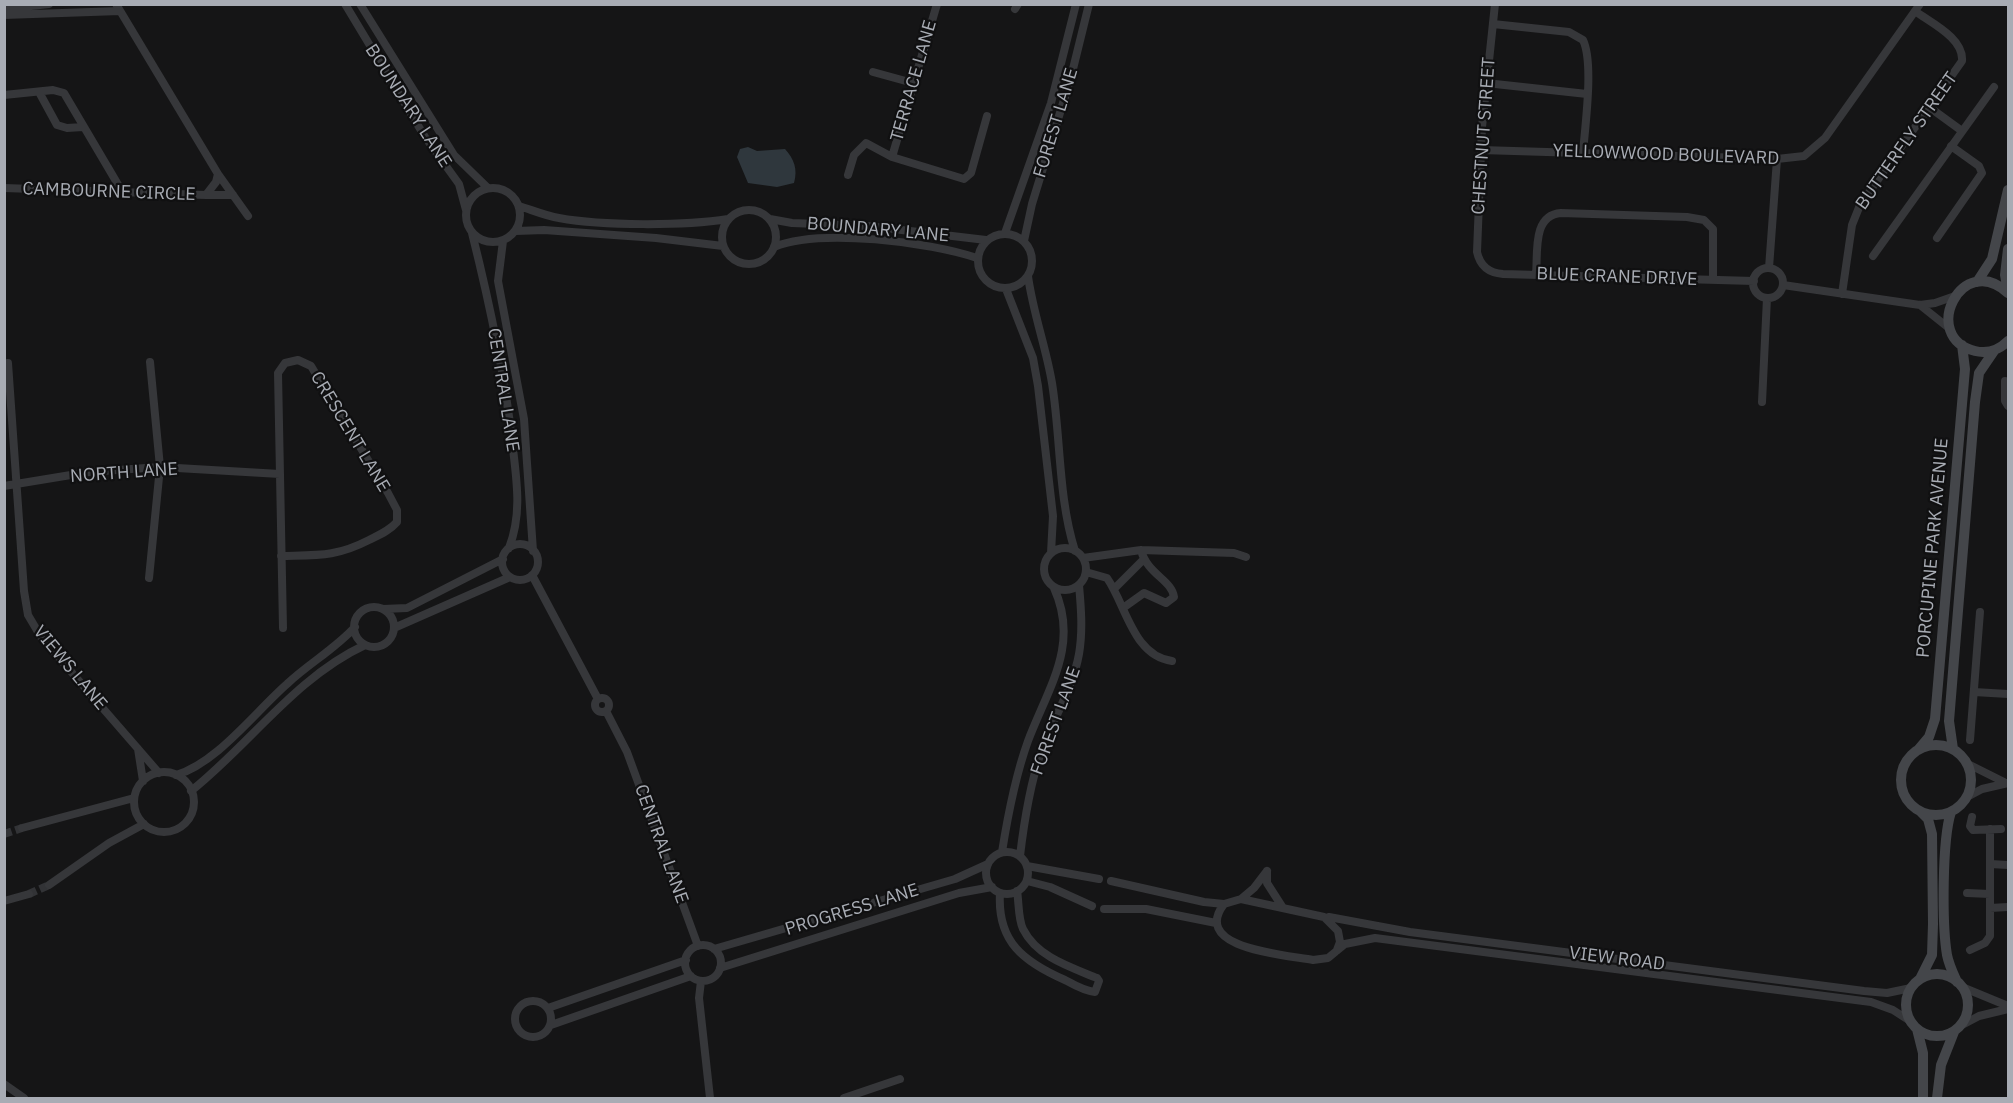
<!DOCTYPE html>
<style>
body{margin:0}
#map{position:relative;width:2013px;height:1103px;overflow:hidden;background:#151516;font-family:"IBM Plex Sans",sans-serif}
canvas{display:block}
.frame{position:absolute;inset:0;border:6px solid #a8acb4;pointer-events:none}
</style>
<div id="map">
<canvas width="2013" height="1103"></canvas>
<div class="frame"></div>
</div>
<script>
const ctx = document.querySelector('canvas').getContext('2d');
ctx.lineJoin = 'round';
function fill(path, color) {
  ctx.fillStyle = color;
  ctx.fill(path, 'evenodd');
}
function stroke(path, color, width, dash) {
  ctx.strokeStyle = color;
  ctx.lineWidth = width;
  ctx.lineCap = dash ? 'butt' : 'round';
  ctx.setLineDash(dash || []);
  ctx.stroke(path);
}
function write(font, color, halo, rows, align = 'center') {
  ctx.font = font + ' "IBM Plex Sans",sans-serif';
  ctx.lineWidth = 4.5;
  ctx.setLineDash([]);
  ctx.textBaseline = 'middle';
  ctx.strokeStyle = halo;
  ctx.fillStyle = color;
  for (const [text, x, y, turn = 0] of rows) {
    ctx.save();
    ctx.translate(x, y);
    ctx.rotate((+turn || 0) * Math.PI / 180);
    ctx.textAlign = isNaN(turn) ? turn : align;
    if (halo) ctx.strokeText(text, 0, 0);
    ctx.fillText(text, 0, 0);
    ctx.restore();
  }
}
fill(new Path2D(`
 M748 147 757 151 785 149C794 159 798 169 794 183L777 187 748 183 737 157 740 149Z`), '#2f373d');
stroke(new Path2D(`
 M4 834 22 828
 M29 894 49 885`), '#323336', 8, [8, 4]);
stroke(new Path2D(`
 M345 4 425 137 459 184 466 210
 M360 4 454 155 488 188
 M1495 4 1482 127 1477 252C1480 266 1489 273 1503 274L1754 281
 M4 9 49 4
 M1015 9 1018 4
 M4 15 120 11
 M1493 24 1569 32 1583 40C1594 63 1585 126 1583 153
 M873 72 913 83
 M1486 83 1587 94
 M39 92 57 125 67 128 83 127
 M4 95 53 90 64 93 123 193
 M1929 107 1962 131
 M1481 150 1777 159 1804 156 1825 138 1920 4
 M892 157 937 4
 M218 174 248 216
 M848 175 854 155 866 143 892 157 964 179 971 173 987 116
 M466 215a27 27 0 1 1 54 0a27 27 0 1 1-54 0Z
 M4 188 206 195 216 182 218 174 116 4
 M206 195H233
 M519 206C532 210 546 216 559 218 603 226 684 226 728 219
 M722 237a27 27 0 1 1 54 0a27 27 0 1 1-54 0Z
 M770 219 792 223 868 226 986 240
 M516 231 544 230 656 238 723 246
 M472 233C489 301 504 369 512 440 516 477 523 512 509 548
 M1005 233 1051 103 1076 4
 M978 261a27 27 0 1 1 54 0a27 27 0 1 1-54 0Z
 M1937 238 1982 173 1979 166 1951 146
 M503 241 498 281 524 419 533 551
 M1024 241 1032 204 1071 77 1089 4
 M774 247C820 228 930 242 977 258
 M1873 256 1994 87
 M1769 268 1777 159
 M1753 283a15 15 0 1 1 30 0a15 15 0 1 1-30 0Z
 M1536 275C1538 253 1532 215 1561 213L1687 217 1704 220 1713 229V280
 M1028 276C1033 313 1046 347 1052 383 1061 439 1058 497 1075 551
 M1783 285 1920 305 1935 303 1955 296
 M1006 289 1033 358 1038 386 1053 516 1051 553
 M1842 294 1852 225 1860 205 1962 61C1964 38 1931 23 1915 11
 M1920 305 1950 329
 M8 363 24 591 28 615 41 637 159 773
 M2005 381V401L2008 406
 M1762 402 1767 298
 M4 486 89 472 160 467 280 474
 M502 562a18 18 0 1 1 36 0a18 18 0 1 1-36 0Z
 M1044 569a21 21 0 1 1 42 0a21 21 0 1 1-42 0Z
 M281 556C318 555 336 557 369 540 379 535 389 531 397 522V510L388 493 311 366 298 360 285 363 278 373 283 628
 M1083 558 1141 550 1234 553 1246 557
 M1086 572 1107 578C1126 605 1133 656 1172 661
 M532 575 598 699
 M149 578 160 467 150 362
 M1114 589 1144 559
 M354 627a20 20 0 1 1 40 0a20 20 0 1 1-40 0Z
 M1123 608 1144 593 1166 603 1174 597C1172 580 1147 574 1141 550
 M383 609 407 608 503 559
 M394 628 510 577
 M1974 692 2008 694
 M595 705a7 7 0 1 1 14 0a7 7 0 1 1-14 0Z
 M606 711 627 752 698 946
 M1970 740 1980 612
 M138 749 143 781
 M1968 764 2004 782
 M134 802a30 30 0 1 1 60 0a30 30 0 1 1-60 0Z
 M176 775C217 763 255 712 287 684 308 664 335 649 355 627
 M191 791C250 744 296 677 365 645
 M1967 797 1982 789 2008 783
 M1972 817 1970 826 1973 830 2001 829
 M22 828 134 798
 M1002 852C1008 814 1015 777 1028 741 1048 688 1080 645 1054 588
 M986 873a21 21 0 1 1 42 0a21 21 0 1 1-42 0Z
 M1020 856C1024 822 1030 785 1041 752 1053 719 1073 688 1079 654 1083 631 1081 607 1079 585
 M1990 864 2008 865
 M1027 866 1099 879
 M1267 871V883L1283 908
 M1027 881 1050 887 1092 906
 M1111 881 1204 902 1224 904
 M49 885 109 843 144 824
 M1000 893C997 942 1024 962 1065 980 1074 985 1084 991 1095 992L1099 981 1097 978C1070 967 1037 957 1023 929 1018 919 1019 902 1017 891
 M1967 893 1990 894
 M1241 899 1254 888 1267 871
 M4 901 29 894
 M1990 908 2008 907
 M1104 909H1146L1216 923
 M1329 917 1410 932 1864 991 1887 993 1911 988
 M685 963a18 18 0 1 1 36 0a18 18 0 1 1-36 0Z
 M714 949 955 879 988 864
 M1337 950 1340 942 1338 931 1324 917 1241 899 1224 904C1190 949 1287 955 1313 960L1328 958 1345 944 1375 938 1871 1002 1893 1010 1910 1021
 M1970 950 1985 943 1990 936V829
 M720 968 959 893 992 887
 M701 981 699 998 710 1098
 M1962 987 2008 1006
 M515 1019a18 18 0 1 1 36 0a18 18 0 1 1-36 0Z
 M548 1008 686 960
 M551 1025 691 976
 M1962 1025 1979 1016 2008 1009
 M4 1084 24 1098
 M844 1098 900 1079`), '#36373a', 8);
stroke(new Path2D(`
 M1977 282 1992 259 2008 190
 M2008 292 2005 275 2008 249
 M2008 293C1962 250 1919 337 1975 351 1987 354 1999 350 2008 341
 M1901 780a35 35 0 1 1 70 0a35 35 0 1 1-70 0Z
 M1953 749 1949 721 1975 402 1979 373 1994 351
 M1918 750 1929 737 1935 719 1965 369 1962 345
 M1951 812C1942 840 1942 925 1947 955 1949 965 1953 973 1957 982
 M1906 1005a31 31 0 1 1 62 0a31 31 0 1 1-62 0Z
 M1920 979 1932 955 1933 924 1932 834 1928 819 1921 812
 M1917 1029 1923 1053V1098
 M1937 1098 1941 1065 1954 1032`), '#44464a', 10);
write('18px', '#a8acb4', '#101011', [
 ["TERRACE LANE",914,81,-74],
 ["BOUNDARY LANE",408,106,57],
 ["FOREST LANE",1056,123,-73],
 ["CHESTNUT STREET",1484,136,-86],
 ["BUTTERFLY STREET",1907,141,-55],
 ["YELLOWWOOD BOULEVARD",1666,155,2],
 ["CAMBOURNE CIRCLE",109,192,2],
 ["BOUNDARY LANE",878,230,5],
 ["BLUE CRANE DRIVE",1617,277,2],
 ["CENTRAL LANE",503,390,81],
 ["CRESCENT LANE",350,432,59],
 ["NORTH LANE",124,473,-4],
 ["PORCUPINE PARK AVENUE",1933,548,-85],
 ["VIEWS LANE",70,668,50],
 ["FOREST LANE",1056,721,-70],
 ["CENTRAL LANE",661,844,70],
 ["PROGRESS LANE",852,910,-17],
 ["VIEW ROAD",1617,959,7]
]);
</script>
